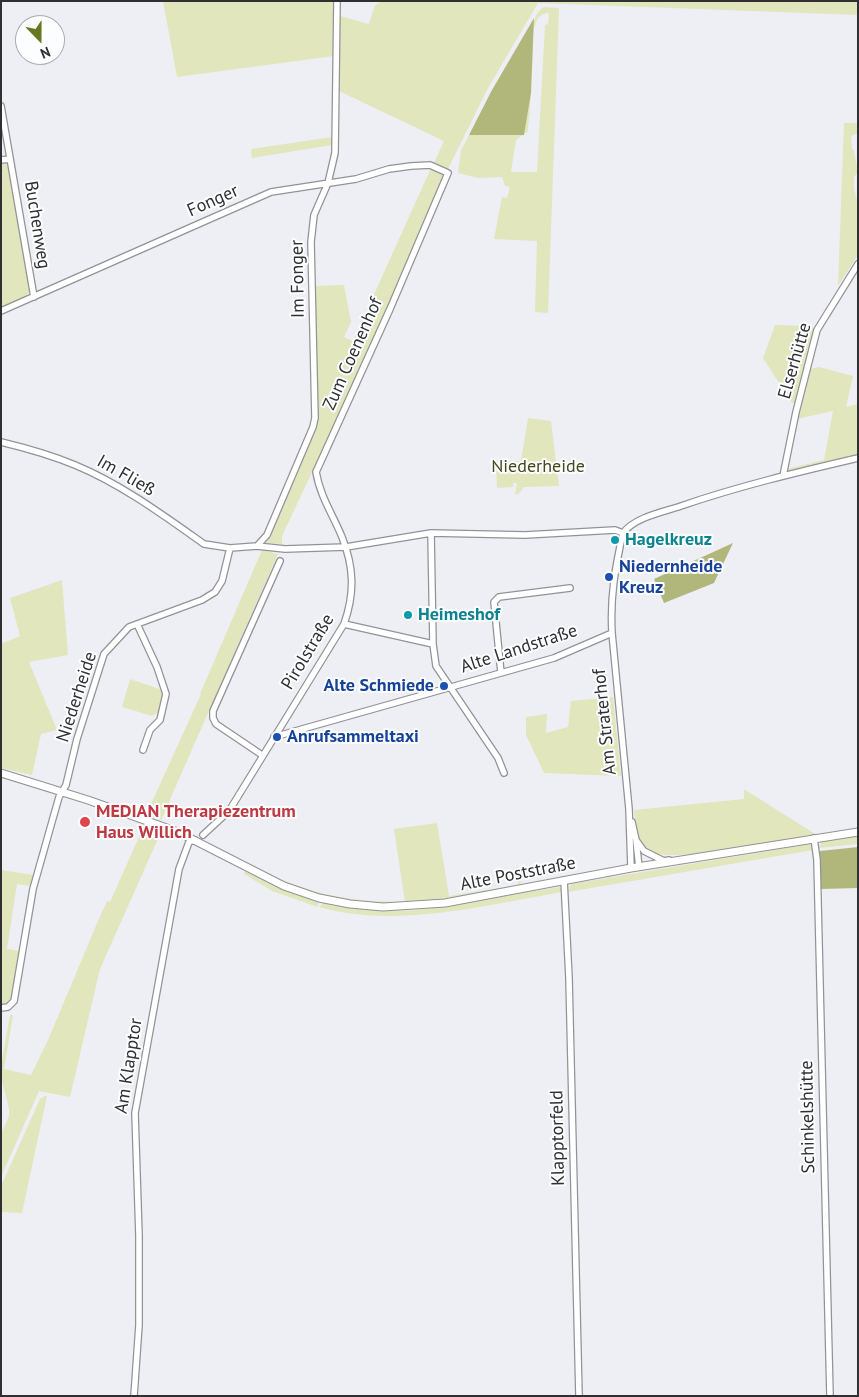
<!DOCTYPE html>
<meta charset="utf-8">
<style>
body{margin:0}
#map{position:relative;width:859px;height:1397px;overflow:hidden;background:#eeeff4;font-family:"PT Sans",sans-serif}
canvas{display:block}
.frame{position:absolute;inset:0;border:2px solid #303032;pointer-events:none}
.north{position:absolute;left:15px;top:15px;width:50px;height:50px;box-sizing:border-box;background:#fcfdff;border:1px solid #aaabad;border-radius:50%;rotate:158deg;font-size:14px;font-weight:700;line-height:20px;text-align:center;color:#303032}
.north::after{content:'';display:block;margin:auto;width:18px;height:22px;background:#697622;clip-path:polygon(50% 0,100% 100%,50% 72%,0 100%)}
</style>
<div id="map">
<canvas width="859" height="1397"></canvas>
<div class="frame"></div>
<div class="north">N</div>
</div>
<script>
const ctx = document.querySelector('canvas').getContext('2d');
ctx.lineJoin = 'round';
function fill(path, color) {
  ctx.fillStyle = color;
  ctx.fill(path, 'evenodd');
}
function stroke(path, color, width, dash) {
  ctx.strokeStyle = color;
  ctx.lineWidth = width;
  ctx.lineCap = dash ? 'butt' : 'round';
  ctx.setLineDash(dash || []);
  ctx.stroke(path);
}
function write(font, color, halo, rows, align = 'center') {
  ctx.font = font + ' "PT Sans",sans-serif';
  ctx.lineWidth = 4;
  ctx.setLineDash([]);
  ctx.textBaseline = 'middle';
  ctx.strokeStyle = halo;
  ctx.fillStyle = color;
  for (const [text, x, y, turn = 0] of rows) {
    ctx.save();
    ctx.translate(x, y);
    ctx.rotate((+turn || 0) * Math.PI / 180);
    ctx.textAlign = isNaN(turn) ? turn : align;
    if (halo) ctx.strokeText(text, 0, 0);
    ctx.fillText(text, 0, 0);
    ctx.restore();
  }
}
fill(new Path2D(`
 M163 1H333L334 56 177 77Z
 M382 1H858V15L538 3 488 88 448 169 434 163 444 141 339 91 340 16 369 24 375 5Z
 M544 7 559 8 548 313 535 312 537 241 494 239 502 197 507 198 510 187 505 186 502 177 478 178 458 173 461 150 469 135 524 134 531 93 528 131 516 140 511 172H537L545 25 548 24 549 13C538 13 536 22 533 32 534 21 534 13 544 7Z
 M844 123H858V134L853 135 851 137 852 149 854 150C854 159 858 164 858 172L854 177V189L858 204V255L838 286Z
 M332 137V145L252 158 251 149Z
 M5 161 8 163 30 291 26 297 1 308V162Z
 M431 168 444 173 368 353 282 536V544L267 543 315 429 318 417 315 286 344 285 351 322 344 337 353 341Z
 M775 325 811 326 814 330 796 403H792L763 358Z
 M819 367 853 376 846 407 858 404V455L792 471 787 469 824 460 833 411 797 419 810 369Z
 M528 418 551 421 559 486 524 487 518 494H515L517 483H513V487L497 488 496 462 521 461Z
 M262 550 278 554 161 820 146 815 201 694H200Z
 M62 580 68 655 29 662 57 730 41 734 32 775 1 768V644L20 636 10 598Z
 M130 679 160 689 164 696 159 712 152 716 122 707Z
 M613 697 621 776 544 773 526 735V717L547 714 546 733 568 727 571 701Z
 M744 789 815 834C786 839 667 866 647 850 636 841 636 823 634 810L744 799Z
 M437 823 449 896 518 885 516 866 522 874V881L517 887C474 894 431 904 388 904 356 904 324 897 294 887 267 877 243 862 219 848 245 862 271 877 299 886 333 899 369 902 405 902L394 829Z
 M142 824 161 832 100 969 70 1097 39 1091 1 1177V1134L9 1116V1109L1 1077V1066L10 1015H13L4 1069 31 1075 48 1040 98 921 107 901 110 902 143 828 141 827Z
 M858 835V844L819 848 822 841Z
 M810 844 813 850 568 892 571 884Z
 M1 870 34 875 31 886 17 884 7 949 20 951 11 1004 1 1006Z
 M245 871 274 886 318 902V907L272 891 244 874Z
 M560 887 562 892C485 905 397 929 319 907L323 903C353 909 384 912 415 910Z
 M45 1096H47L22 1213 1 1212V1186L40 1099Z`), '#e1e6bd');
fill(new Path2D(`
 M534 18 531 93 524 135H469L492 90Z
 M733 543 714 583 664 603 654 579Z
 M858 847V888L821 889 820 851Z`), '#b1b77a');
const minor = new Path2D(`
 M1 106 34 297
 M1 160 10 159
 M1 311 271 192 356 179 389 169 411 166 430 165 448 173 390 309 316 472C320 496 333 515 342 537 354 567 355 593 344 624L229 811 203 835
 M1 442C26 448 51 455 75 465 121 484 163 515 204 544L230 548 257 546 285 549 346 547 431 533 525 535 615 530 623 533
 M783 476 796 412 817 330 858 264
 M431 533 433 644 436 666 498 758 504 773
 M257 546 267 535 313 427 315 418 311 242 314 215 328 183 335 153 337 1
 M137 624 157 667 166 694 160 720 150 730 143 750
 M344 624 433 644
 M501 673 494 602 499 597 570 588
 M274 737 554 658 612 633
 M262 755 216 724 213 718V711L280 561
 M632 822 636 840 639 867
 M814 838 817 860 830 1396
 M636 840 644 851 664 861 669 860
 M631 868 629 809 612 633C610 597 615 568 623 533 635 517 663 512 681 506 739 486 798 472 858 458
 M564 880 569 978 579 1396
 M1 1008 8 1007 14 1001 33 889 59 797 66 785 77 739 104 654 129 627 202 600 215 592 222 581 230 548
 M134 1396 139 1325V1236L135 1113 179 869 189 842 195 840`);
const tertiary = new Path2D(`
 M1 773 88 800 178 832 284 886 319 898 350 904 383 907 445 903 631 868 858 832`);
stroke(minor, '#929398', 8);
stroke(tertiary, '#929398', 9);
stroke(minor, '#fff', 5.5);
stroke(tertiary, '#fff', 7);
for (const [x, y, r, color] of [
 [615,540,5,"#0f9aa8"],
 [609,577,5,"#1a4fb4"],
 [408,615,5,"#0f9aa8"],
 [444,686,5,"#1a4fb4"],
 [277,737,5,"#1a4fb4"],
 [85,822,6,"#e0444e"]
]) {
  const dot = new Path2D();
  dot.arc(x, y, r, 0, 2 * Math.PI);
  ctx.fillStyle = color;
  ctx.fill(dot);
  stroke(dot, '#fcfdff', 2);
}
write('18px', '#303032', '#fcfdff', [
 ["Fonger",213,201,-24],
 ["Buchenweg",37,225,81],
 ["Im Fonger",298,279,-91],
 ["Zum Coenenhof",353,354,-66],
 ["Elserhütte",795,361,-74],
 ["Im Fließ",126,476,30],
 ["Alte Landstraße",519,649,-18],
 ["Pirolstraße",308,652,-59],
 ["Niederheide",77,697,-72],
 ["Am Straterhof",605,722,-96],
 ["Alte Poststraße",518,874,-11],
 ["Am Klapptor",129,1066,-81],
 ["Schinkelshütte",808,1117,-91],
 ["Klapptorfeld",558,1138,-91]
]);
write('18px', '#45481a', '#fcfdff', [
 ["Niederheide",538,467]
]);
write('bold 18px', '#0d838f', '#fcfdff', [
 ["Hagelkreuz",625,540],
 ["Heimeshof",418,615]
], 'left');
write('bold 18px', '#164399', '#fcfdff', [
 ["Niedernheide",619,567],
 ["Kreuz",619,588],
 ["Alte Schmiede",434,686,"right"],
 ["Anrufsammeltaxi",287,737]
], 'left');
write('bold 18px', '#be3a42', '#fcfdff', [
 ["MEDIAN Therapiezentrum",96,812],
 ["Haus Willich",96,833]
], 'left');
</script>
